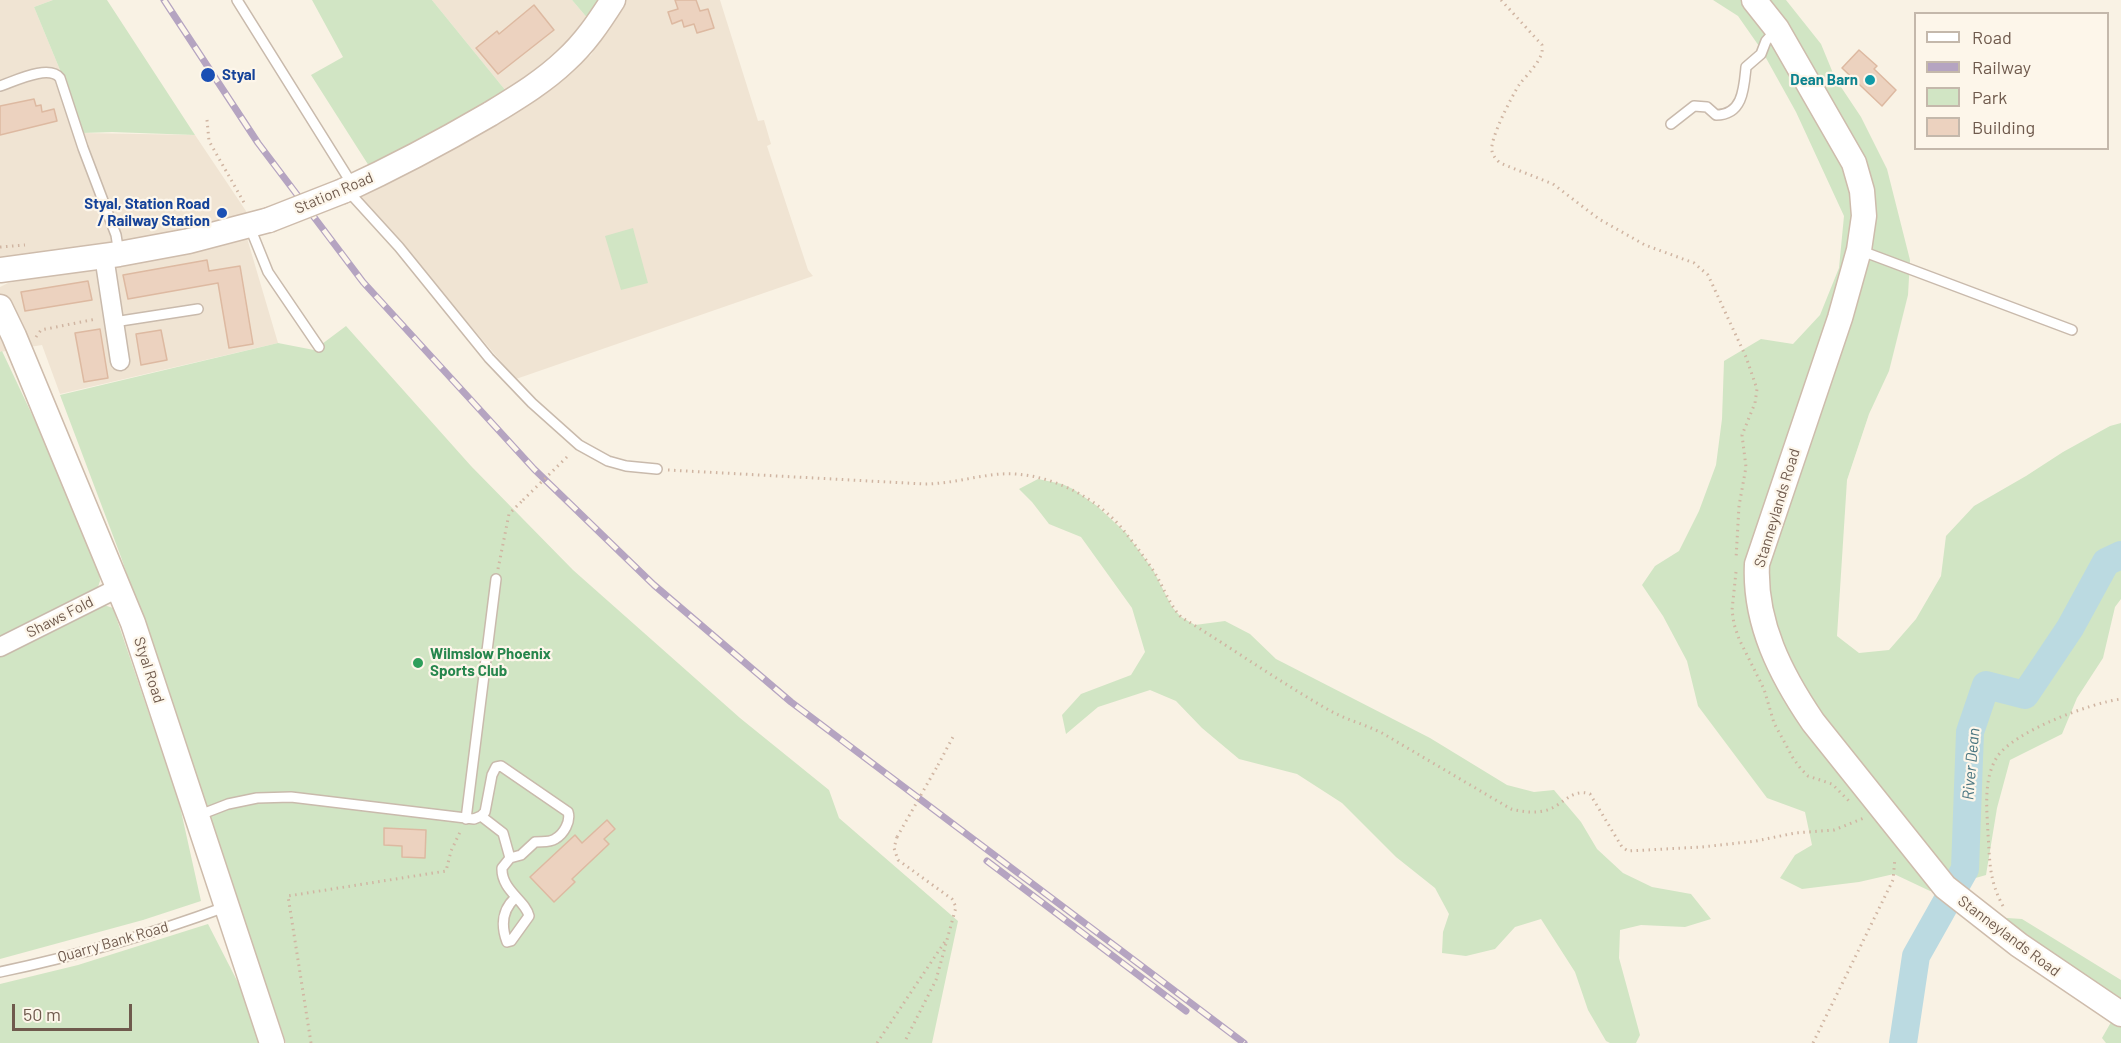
<!DOCTYPE html>
<style>
body{margin:0}
#map{position:relative;width:2121px;height:1043px;overflow:hidden;background:#f9f2e4;font-family:Barlow,sans-serif}
canvas{display:block}
.legend{position:absolute;left:1914px;top:12px;width:195px;height:138px;box-sizing:border-box;background:#fdf6ea;border:2px solid #c4b8ab;margin:0;padding:8px 10px;list-style:none;font-size:18px;color:#6f5a4d}
.legend li{display:flex;align-items:center;gap:12px;height:30px}
.legend b{width:30px;border:2px solid #c4b8ab}
.scale{position:absolute;left:12px;top:1004px;width:120px;height:27px;box-sizing:border-box;border:3px solid #6f5a4d;border-top:0;padding-left:8px;font-size:18px;line-height:21px;white-space:nowrap;color:#6f5a4d;-webkit-text-stroke:4px #fdf6ea;paint-order:stroke}
</style>
<div id="map">
<canvas width="2121" height="1043"></canvas>
<ul class="legend">
<li><b style="height:8px;background:#fff"></b>Road</li>
<li><b style="height:8px;background:#b5a4c1"></b>Railway</li>
<li><b style="height:16px;background:#d1e5c4"></b>Park</li>
<li><b style="height:16px;background:#ecd2bf"></b>Building</li>
</ul>
<div class="scale">50 m</div>
</div>
<script>
const ctx = document.querySelector('canvas').getContext('2d');
ctx.lineJoin = 'round';
function fill(path, color) {
  ctx.fillStyle = color;
  ctx.fill(path, 'evenodd');
}
function stroke(path, color, width, dash) {
  ctx.strokeStyle = color;
  ctx.lineWidth = width;
  ctx.lineCap = dash ? 'butt' : 'round';
  ctx.setLineDash(dash || []);
  ctx.stroke(path);
}
function write(font, color, halo, rows, align = 'center') {
  ctx.font = font + ' Barlow,sans-serif';
  ctx.lineWidth = 4.5;
  ctx.setLineDash([]);
  ctx.textBaseline = 'middle';
  ctx.strokeStyle = halo;
  ctx.fillStyle = color;
  for (const [text, x, y, turn = 0] of rows) {
    ctx.save();
    ctx.translate(x, y);
    ctx.rotate((+turn || 0) * Math.PI / 180);
    ctx.textAlign = isNaN(turn) ? turn : align;
    if (halo) ctx.strokeText(text, 0, 0);
    ctx.fillText(text, 0, 0);
    ctx.restore();
  }
}
fill(new Path2D(`
 M0 0H53L34 7 60 70 82 133 195 135 248 214 161 236 0 258Z
 M432 0H572L589 20 548 61 506 91Z
 M624 0H720L758 121 764 120 771 144 767 146 808 270 813 276 516 379 407 252 355 197 550 89 591 55Z
 M247 238 278 343 60 394 42 345 0 352V287L8 283Z`), '#f0e4d3');
fill(new Path2D(`
 M53 0H107L195 135 112 132 82 133 60 70 34 7Z
 M312 0H432L506 91 467 116 369 166 311 75 343 57Z
 M572 0H602L589 20Z
 M1713 0H1786L1821 44 1835 78 1861 117 1887 169 1910 260 1908 295 1889 371 1869 414 1847 480 1837 636 1859 653 1889 650 1916 619 1941 576 1946 536 1974 506 2026 476 2063 452 2110 426 2121 423V599L2115 607 2103 658 2077 698 2062 734 2010 760 1997 808 1986 875 1930 891 1894 874 1859 882 1802 889 1780 878 1795 855 1812 845 1805 812 1767 798 1698 706 1687 661 1663 616 1642 585 1655 566 1679 551 1699 511 1716 465 1722 419 1724 361 1761 339 1793 344 1820 315 1839 268 1844 216 1796 112 1761 49 1738 16Z
 M633 228 648 283 621 290 605 236Z
 M346 326 471 466 573 570 740 718 829 790 839 818 958 921 932 1043H286L121 557 60 395 278 343 314 350Z
 M2 351 52 457 99 569 100 581 97 590 0 639V352Z
 M1038 479 1062 484 1073 489 1097 506 1126 533 1153 570 1172 607 1181 617 1195 625 1225 621 1250 634 1276 659 1430 738 1507 785 1534 792 1554 790 1581 822 1597 849 1623 873 1652 887 1691 894 1711 919 1685 927 1641 925 1620 930 1619 958 1640 1035 1636 1043H1610L1606 1041 1588 1010 1575 972 1541 919 1515 927 1495 949 1466 956 1442 953 1443 932 1449 914 1435 888 1396 857 1342 803 1297 774 1239 759 1202 728 1176 701 1150 690 1098 707 1066 734 1062 715 1081 694 1131 675 1145 652 1132 608 1081 537 1049 524 1032 502 1019 489Z
 M101 604 113 608 179 802 201 901 143 920 0 959V652Z
 M1993 917 2022 919 2121 980V1043H2106L2102 1038 2118 1010Z
 M208 924 250 1006 264 1043H0V984L78 965Z`), '#d1e5c4');
stroke(new Path2D(`
 M1903 1043 1916 956 1965 869 1970 732 1986 685 2025 695 2070 628 2106 562 2121 555`), '#bbdae1', 28);
const building = new Path2D(`
 M675 0H696L700 11 708 9 714 28 697 33 694 24 684 27 682 20 672 24 668 12 678 9Z
 M534 5 554 30 498 74 476 48 497 31 499 34Z
 M1859 50 1877 66 1874 69 1896 90 1882 106 1842 68Z
 M34 99 36 106 41 105 42 112 54 109 57 121 0 135V106Z
 M207 260 209 271 240 266 253 344 229 348 218 283 128 299 123 275Z
 M88 281 92 300 25 311 21 292Z
 M100 329 108 378 84 382 75 333Z
 M161 330 167 360 141 365 136 334Z
 M607 820 615 829 604 839 609 844 572 879 575 882 554 902 530 877 575 835 582 843Z
 M384 828 426 830 425 858 402 857V846L384 845Z`);
fill(building, '#ecd2bf');
stroke(building, '#ddb9a1', 1.5);
const lane = new Path2D(`
 M237 0 352 184
 M0 86C15 81 49 64 60 78L83 148 116 235 119 254
 M1671 124 1694 106 1707 107 1716 115C1743 115 1744 88 1746 67L1761 54 1766 41 1775 31
 M348 191 399 247 489 358 532 403 579 445 608 461 626 466 657 469
 M249 225 268 272 319 347
 M1859 250 2072 330
 M114 322 198 309
 M197 816 228 804 257 798 291 797 474 819 481 816 485 812 492 775 496 767 501 766 568 812C571 821 564 834 555 839 549 843 541 841 535 842L521 855 510 858 503 833 481 816
 M466 819 496 579
 M510 858 502 868C501 890 526 901 529 916L511 941 507 942C501 926 502 910 515 898
 M0 972C76 956 152 934 225 907`);
const street = new Path2D(`
 M104 256 120 361
 M0 647 120 587`);
const secondary = new Path2D(`
 M1754 0 1777 29 1854 163 1862 191 1864 216 1859 250 1840 318 1757 564C1754 623 1781 675 1813 722L1945 887 2019 945 2121 1014
 M343 191C393 168 442 142 490 114 516 98 543 82 565 61 585 43 599 22 613 0
 M0 270 119 254 189 241 269 220
 M0 307 14 336 133 623 272 1043`);
stroke(lane, '#c9baac', 12);
stroke(street, '#c9baac', 21);
stroke(secondary, '#cebcac', 27);
stroke(new Path2D(`
 M1501 0 1542 45C1545 59 1527 74 1519 85 1512 96 1489 140 1492 151 1493 156 1496 159 1500 163L1553 184 1599 219 1645 245 1694 263 1708 275 1746 357 1757 389 1755 403 1742 435 1746 467 1739 506 1736 559
 M207 120 209 141 246 206
 M0 247 25 245
 M36 337 41 330 96 319
 M668 470 924 484C950 484 975 476 1001 474 1047 471 1101 498 1128 536 1137 547 1145 558 1153 570 1163 585 1168 603 1181 617 1230 647 1277 680 1327 709 1344 719 1364 724 1382 733L1511 809C1523 812 1538 814 1550 809 1563 804 1573 788 1590 794L1622 847 1628 851 1702 847 1756 841 1795 833 1834 830 1864 818
 M498 569 509 514 523 500
 M1736 572 1732 610 1734 624 1739 639 1764 689 1774 723 1793 758 1801 769 1808 776 1832 784 1851 803
 M938 765 954 735
 M897 837 894 848 898 860 952 899 956 907 936 980 904 1043
 M2003 906C1989 880 1990 863 1988 834 1987 810 1983 779 1997 757 2014 731 2091 703 2121 699
 M311 1043 288 896 446 871 451 851 461 830
 M877 1043 946 940
 M1813 1043 1893 880 1895 858`), '#d0b5a2', 3, [1.5, 4.5]);
stroke(lane, '#fff', 9);
stroke(street, '#fff', 18);
stroke(secondary, '#fff', 24);
const rail = new Path2D(`
 M164 0 258 143 363 282 534 469 654 585 791 702 1244 1043
 M987 861 1186 1011`);
stroke(rail, '#b5a4c1', 7);
stroke(rail, '#fdf6ea', 4.5, [14]);
const secondaryBridge = new Path2D(`
 M269 220 343 191`);
stroke(secondaryBridge, '#cebcac', 27, []);
stroke(new Path2D(`
 M523 500 569 455
 M897 837 938 765`), '#d0b5a2', 3, [1.5, 4.5]);
stroke(secondaryBridge, '#fff', 24);
for (const [x, y, r, color] of [
 [208,75,8,"#1a4fb4"],
 [1870,80,6,"#0f9aa8"],
 [222,213,6,"#1a4fb4"],
 [418,663,6,"#2e9e5b"]
]) {
  const dot = new Path2D();
  dot.arc(x, y, r, 0, 2 * Math.PI);
  ctx.fillStyle = color;
  ctx.fill(dot);
  stroke(dot, '#fdf6ea', 2);
}
write('bold 15px', '#164399', '#fdf6ea', [
 ["Styal",222,75],
 ["Styal, Station Road",210,204,"right"],
 ["/ Railway Station",210,221,"right"]
], 'left');
write('bold 15px', '#0d838f', '#fdf6ea', [
 ["Dean Barn",1858,80]
], 'right');
write('15px', '#6f5a4d', '#fdf6ea', [
 ["Station Road",334,193,-23],
 ["Stanneylands Road",1777,508,-73],
 ["Shaws Fold",60,617,-27],
 ["Styal Road",149,670,72],
 ["Stanneylands Road",2009,936,37],
 ["Quarry Bank Road",113,942,-16]
]);
write('bold 15px', '#27864d', '#fdf6ea', [
 ["Wilmslow Phoenix",430,654],
 ["Sports Club",430,671]
], 'left');
write('italic 16px', '#497580', '#fdf6ea', [
 ["River Dean",1971,764,-85]
]);
</script>
